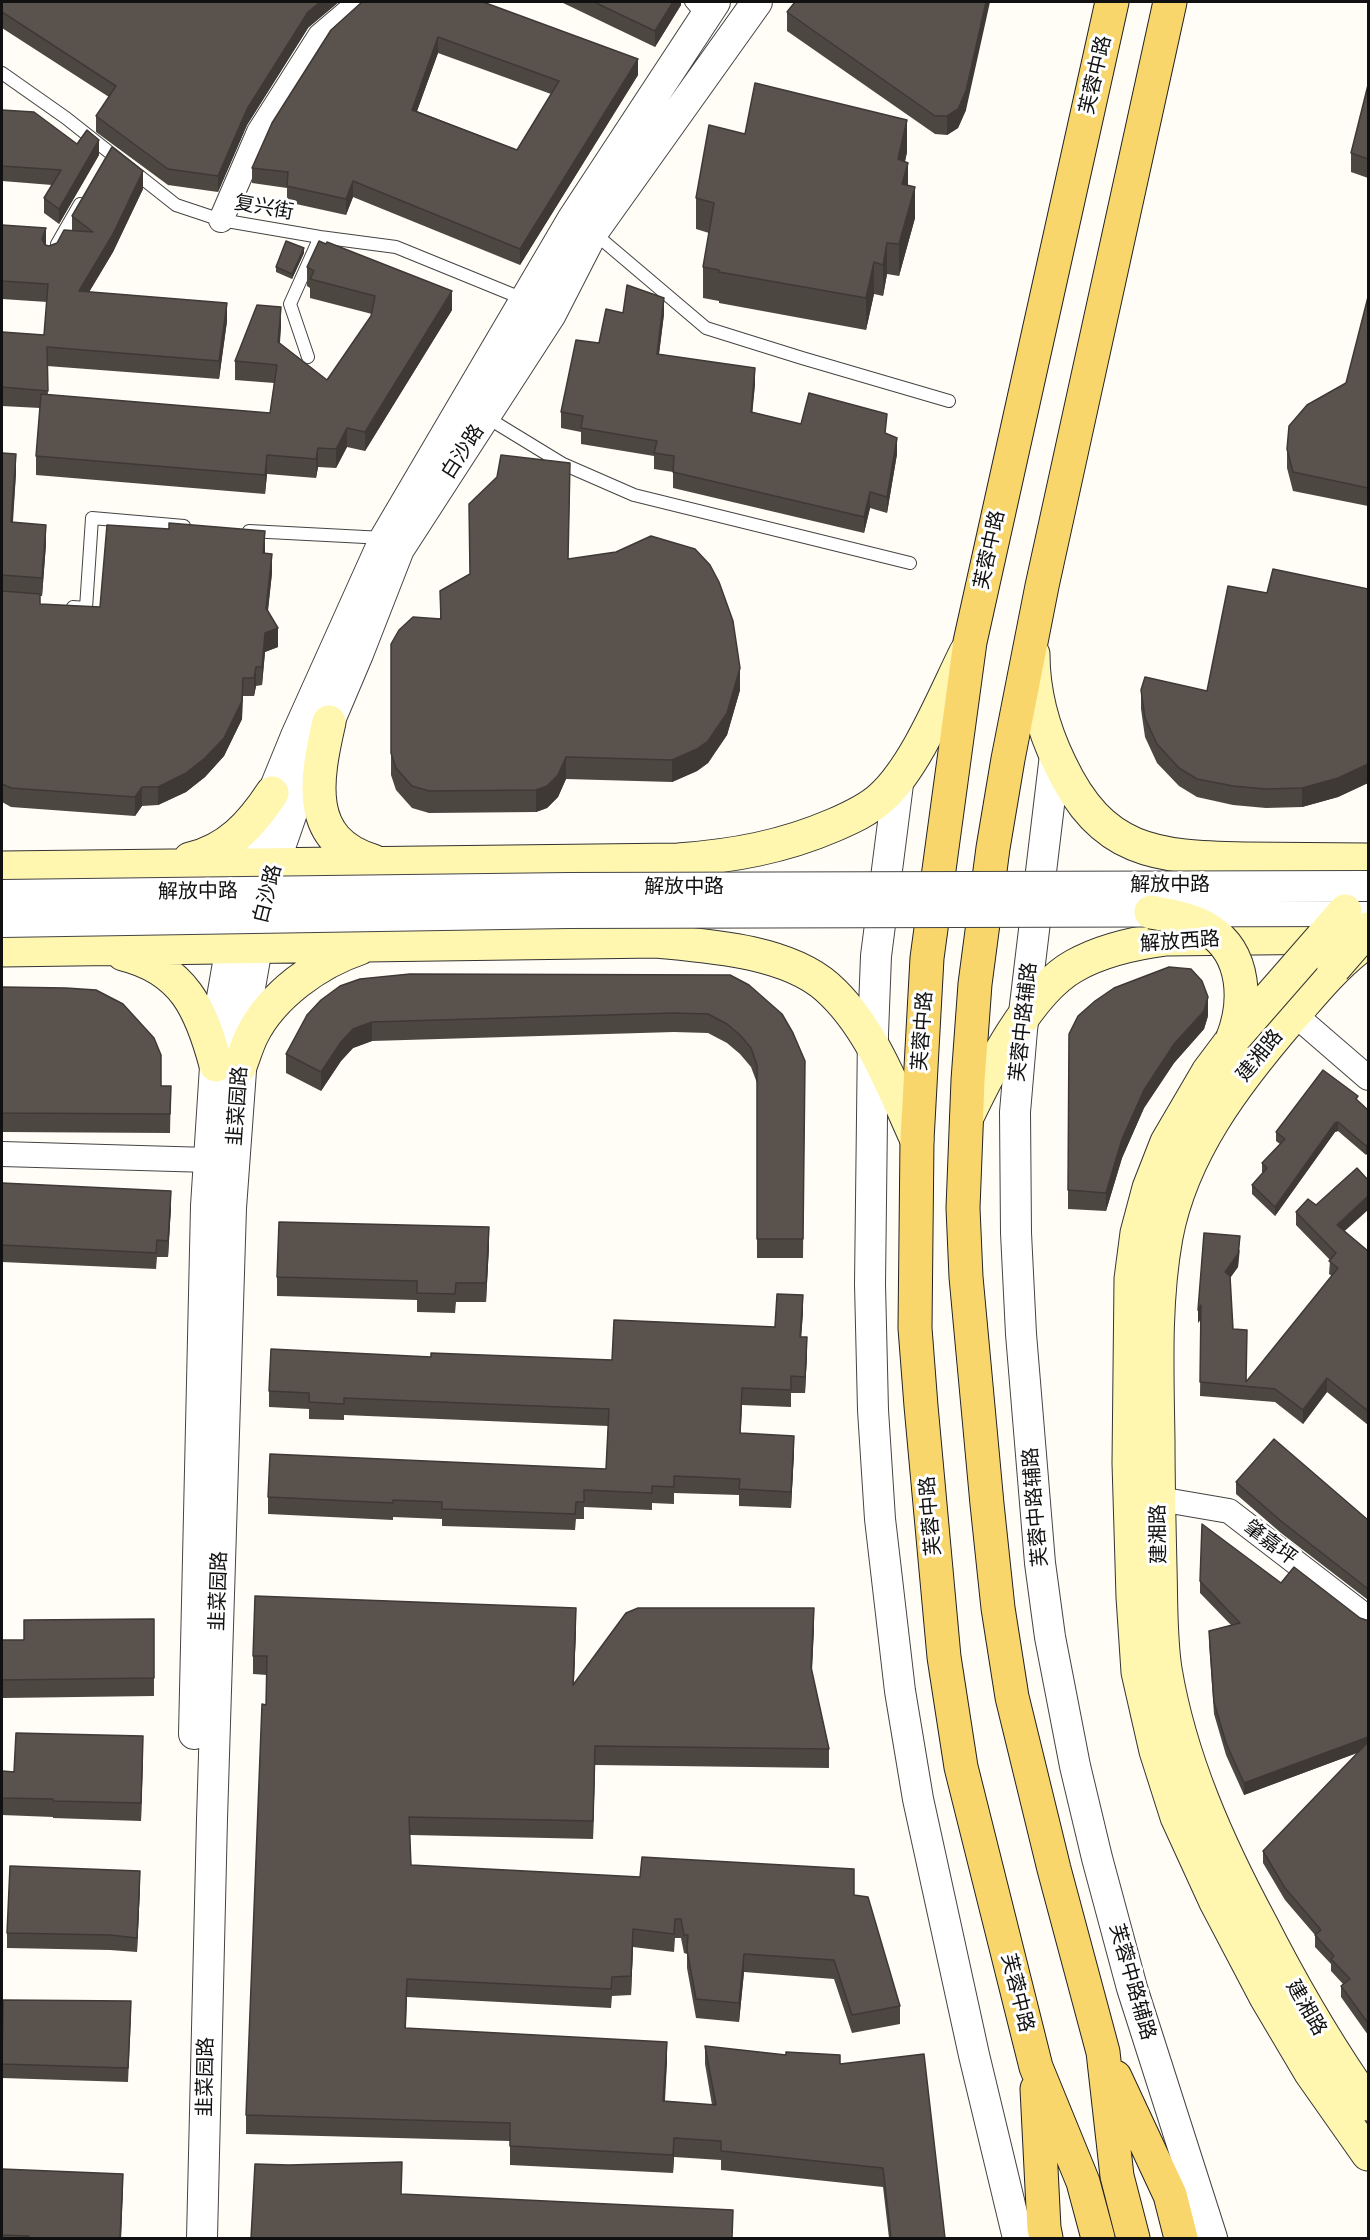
<!DOCTYPE html>
<meta charset="utf-8">
<style>
body{margin:0}
#map{position:relative;width:1370px;height:2240px;overflow:hidden;background:#fffdf5;font-family:"Libre Baskerville",serif}
canvas{display:block}
.frame{position:absolute;inset:0;border:3px solid #111;pointer-events:none}
</style>
<div id="map">
<canvas width="1370" height="2240"></canvas>
<div class="frame"></div>
</div>
<script>
const ctx = document.querySelector('canvas').getContext('2d');
ctx.lineJoin = 'round';
function stroke(path, color, width, dash) {
  ctx.strokeStyle = color;
  ctx.lineWidth = width;
  ctx.lineCap = dash ? 'butt' : 'round';
  ctx.setLineDash(dash || []);
  ctx.stroke(path);
}
function fill(path, color) {
  ctx.fillStyle = color;
  ctx.fill(path, 'evenodd');
}
function write(font, color, halo, rows, align = 'center') {
  ctx.font = font + ' "Libre Baskerville","Noto Sans SC",serif';
  ctx.lineWidth = 6;
  ctx.setLineDash([]);
  ctx.textBaseline = 'middle';
  ctx.strokeStyle = halo;
  ctx.fillStyle = color;
  for (const [text, x, y, turn = 0] of rows) {
    ctx.save();
    ctx.translate(x, y);
    ctx.rotate((+turn || 0) * Math.PI / 180);
    ctx.textAlign = isNaN(turn) ? turn : align;
    if (halo) ctx.strokeText(text, 0, 0);
    ctx.fillText(text, 0, 0);
    ctx.restore();
  }
}
const service = new Path2D(`
 M691 2 704 17
 M2 73 66 118 176 205 221 220 320 237 396 247 526 300
 M594 233 706 328 802 358 949 401
 M57 244 80 204
 M308 357 290 304 320 237
 M486 417 563 464 634 495 910 563
 M249 531 384 538
 M73 607 86 608 92 518 184 526`);
const minor = new Path2D(`
 M221 220 259 132 320 36 360 2
 M1294 1014 1368 1078
 M2 1154 209 1160
 M1159 1499 1229 1511 1368 1618`);
const tertiary = new Path2D(`
 M1055 755 1022 1030 1015 1112 1016 1233 1021 1334 1040 1563 1050 1637 1075 1766 1097 1858 1132 1988 1212 2238
 M899 776 876 956 873 1034 870 1284 873 1410 880 1519 900 1691 918 1799 974 2055 1018 2238
 M1345 911H1368
 M194 1734 206 1206 218 1020 243 878 258 829 296 736 385 538 572 220 715 2
 M202 2238 212 1819 231 1208 245 1016 269 879 297 798 358 654 399 549 551 314 593 232 757 2`);
const secondary = new Path2D(`
 M1033 654C1033 694 1043 729 1060 764 1102 853 1155 857 1245 859 1286 859 1327 860 1368 860
 M329 722C316 779 304 840 373 861
 M190 859C228 850 251 825 272 793
 M2 868 678 860C733 856 783 847 834 825 850 818 868 810 881 798 916 767 945 694 966 652
 M1357 949C1332 969 1312 994 1291 1018 1236 1082 1182 1152 1166 1237 1154 1303 1157 1372 1158 1440 1158 1482 1159 1525 1160 1567 1161 1601 1160 1636 1165 1669 1180 1759 1218 1844 1261 1924 1293 1987 1328 2047 1368 2104
 M2 950 657 941C709 946 786 951 827 987 871 1026 893 1088 917 1140
 M123 954C184 969 201 1009 216 1065
 M1232 1040 1208 1072 1167 1142 1149 1188 1137 1233 1131 1279 1129 1463 1133 1597 1138 1672 1156 1751 1177 1817 1215 1900 1266 1997 1311 2073 1368 2154
 M240 1066C244 1056 247 1045 252 1035 272 995 318 962 360 948
 M967 1117C989 1071 1029 991 1074 966 1102 950 1135 943 1166 939L1345 937`);
const primary = new Path2D(`
 M1115 2077 1170 2195 1181 2238
 M1037 2089 1044 2228 1046 2238
 M1098 2238 1083 2182 1036 2067 961 1767 944 1657 921 1406 915 1328 917 1140 927 958 970 642 1112 2
 M1133 2238 1117 2176 1103 2052 1054 1869 1012 1697 998 1608 987 1504 966 1277 963 1208 968 1080 975 984 993 848 1008 759 1042 586 1170 2`);
stroke(service, '#444', 14);
stroke(minor, '#444', 26);
stroke(tertiary, '#444', 32);
stroke(secondary, '#333', 35);
stroke(primary, '#222', 35);
stroke(service, '#fff', 12);
stroke(minor, '#fff', 24);
stroke(tertiary, '#fff', 30);
stroke(secondary, '#fff6b0', 33);
stroke(primary, '#f9d66b', 33);
const tertiaryBridge = new Path2D(`
 M2 895 569 888 1367 886
 M2 922 568 913 1345 911`);
const secondaryBridge = new Path2D(`
 M1151 912C1171 916 1192 919 1209 930 1246 954 1247 1003 1232 1040
 M1334 968 1368 929
 M1235 1037 1345 911`);
stroke(tertiaryBridge, '#444', 32, []);
stroke(secondaryBridge, '#333', 35, []);
stroke(tertiaryBridge, '#fff', 30);
stroke(secondaryBridge, '#fff6b0', 33);
fill(new Path2D(`
 M2 2 308 28 247 125 218 192 168 185 96 132V116L109 97 2 28Z
 M362 2 638 75 520 265 353 197 346 215 287 202V188L252 183V168ZM438 53 551 94 517 150 417 111Z
 M561 2H681V5L655 47Z
 M787 12 966 110 958 128 947 135 935 134 787 31Z
 M1368 85V178L1351 172V153Z
 M2 110 99 155 59 224 44 213V198L52 185 2 181Z
 M745 134 907 152 905 162 908 185 915 218 899 276 887 274 883 296 874 294 866 330 719 303V301L703 298V267L709 233 696 229V198Z
 M143 189 113 252 89 292 227 321 219 379 47 366 48 395 270 413 274 383 235 380V361L281 326 280 343 327 380 371 316 372 314 310 298V288L307 286V267L452 310 365 451 347 447 336 468 318 467 316 478 267 474 265 494 36 475V456L40 408 2 406V332L44 335 47 302 2 299V225L49 246 57 243 72 230V216Z
 M304 253 292 279 276 272V267Z
 M1368 297V506L1293 491 1287 468V449L1346 383Z
 M623 313 664 314 659 354 755 384 752 412 801 424 887 434 897 454 887 513 870 508 864 533 673 488V472L654 469V456L581 444V432L561 428V412Z
 M2 453 16 473 13 522 46 544 42 596H40V604L100 607 265 549V554L272 573 268 611 278 647 265 652 262 685 256 686 254 696H243L242 719 224 756 205 777 186 792 158 805 142 806 135 816 11 807 2 802Z
 M570 485 568 559 740 690 727 735 708 763 697 771 672 782 566 779 558 797 547 808 536 812 429 813 412 808 396 790 391 775V644L440 618V591L470 574 469 504Z
 M1368 589V783L1338 797 1302 807 1266 808 1233 805 1197 797 1179 786 1157 763 1145 737 1141 709V690L1207 691 1267 593Z
 M730 975 805 1061 803 1258H757V1083L751 1067 740 1054 727 1043 708 1033 674 1032 372 1041 353 1048 341 1061 321 1091 286 1073V1054L307 1015Z
 M2 987 161 1086H171L170 1133 2 1132Z
 M1208 1016 1204 1029 1174 1063 1144 1108 1122 1158 1106 1211 1068 1209V1190Z
 M1358 1101 1368 1110 1366 1155 1338 1131 1335 1132 1275 1216 1252 1194V1185L1263 1173 1262 1172V1163L1280 1144 1276 1141V1132Z
 M2 1183 171 1207 168 1257H157L156 1269 2 1262Z
 M1296 1212 1345 1231 1368 1251V1425L1327 1392 1303 1424 1275 1402 1200 1396 1201 1319 1198 1323 1240 1249 1238 1267 1230 1278 1233 1329 1246 1382 1332 1276 1329 1274 1330 1260 1296 1225Z
 M489 1246 486 1302H456L455 1313 417 1312V1300L277 1296V1277Z
 M803 1312 801 1337 807 1354 805 1393H791V1407L742 1405 740 1433 794 1452 791 1508 739 1506V1495L674 1493V1504L652 1503V1510L584 1507V1519H576L575 1530 442 1526V1519L393 1517V1520L268 1514V1497L606 1469 608 1426 344 1415V1420L309 1419V1409L269 1407V1391L431 1357 612 1360 775 1327Z
 M1236 1482 1368 1520V1600L1281 1533 1236 1494Z
 M1200 1581 1281 1583 1360 1618 1366 1620H1368V2035L1341 1997V1986L1343 1984 1331 1971V1964L1315 1947V1935L1285 1900 1263 1863V1851L1359 1752 1244 1795 1226 1755 1214 1714 1209 1643V1631L1231 1625 1200 1593Z
 M154 1619V1696L2 1698V1640H24Z
 M576 1627 574 1684 814 1627 812 1671 829 1749V1768L595 1765 593 1839 410 1835 411 1865 854 1895 900 2006V2024L852 2033 834 1979 744 1972 739 2022 696 2018 687 1968V1954L684 1953 681 1938H675L674 1952 633 1947 631 1995 612 1996 611 2008 407 1997 406 2028 667 2061 665 2101 712 2105 705 2064V2046L840 2063 945 2238H889L883 2187 721 2170V2160L674 2157 673 2173 510 2165V2141L246 2134V2115L266 1705 267 1675 253 1674V1656Z
 M143 1754 141 1821 53 1818V1817L2 1815V1771L14 1772Z
 M140 1886 137 1952 110 1950 7 1948V1933Z
 M131 2016 128 2082 2 2078V2061Z
 M2 2169 123 2191 121 2238H2Z`), '#4d4742');
fill(new Path2D(`
 M320 2H339L308 28 247 125 218 192V176L247 109 308 12Z
 M673 2H681V5L655 47V31Z
 M986 2H990L966 110 958 128 947 135V116Z
 M438 37V53L412 125V110Z
 M638 59V75L520 265V249Z
 M907 120V152L898 191V159Z
 M99 140V155L59 224V209Z
 M908 163V194L902 184Z
 M143 171V189L113 252 79 309V291Z
 M353 181V197L346 215V199Z
 M915 187V218L899 276V244Z
 M46 228V247L42 239Z
 M887 243V274L883 296V265Z
 M304 248V253L292 279V274Z
 M874 262V294L866 330V298Z
 M452 291V310L365 451V432Z
 M664 298V314L657 370V354Z
 M227 303V321L219 379V361Z
 M281 307V326L278 360V342Z
 M755 368V384L751 428V412Z
 M347 428V447L336 468V449Z
 M897 438V454L887 513V497Z
 M318 448V467L316 478V459Z
 M16 454V473L11 541V522Z
 M267 455V474L265 494V475Z
 M870 492V508L864 533V517Z
 M46 525V544L42 596V578Z
 M265 531V549L263 572V553Z
 M272 554V573L266 626V608Z
 M278 628V647L265 652 262 685V667L265 633Z
 M256 667V686L254 696V678Z
 M740 668V690L727 735 708 763 697 771 672 782V760Z
 M243 678 242 719 224 756 205 777 186 792 158 805V787Z
 M566 757V779L558 797 547 808 536 812V790Z
 M1368 764V783L1338 797 1302 807V788Z
 M142 787V806L135 816V797Z
 M1208 997V1016L1204 1029 1174 1063 1144 1108 1122 1158 1106 1211V1193L1122 1139 1144 1090 1174 1044Z
 M372 1022V1041L353 1048 341 1061 321 1091V1072L341 1042 353 1029Z
 M1338 1122V1131L1335 1132 1275 1216V1207L1335 1123Z
 M1368 1144V1153L1366 1155V1146Z
 M171 1191V1207L168 1257V1241Z
 M1368 1196V1210L1337 1238V1225Z
 M489 1227V1246L486 1302V1283Z
 M1240 1236 1238 1267 1225 1285V1272Z
 M803 1295V1312L800 1354V1337Z
 M1201 1305V1319L1198 1323V1310Z
 M807 1337V1354L805 1393V1377Z
 M1327 1378V1392L1303 1424V1410Z
 M742 1388V1405L740 1450V1433Z
 M794 1436V1452L791 1508V1492Z
 M576 1608V1627L573 1704V1685Z
 M814 1608V1627L811 1686V1667Z
 M143 1736V1754L141 1821V1803Z
 M1368 1737V1749L1244 1795V1783Z
 M595 1746V1765L593 1839V1821Z
 M140 1871V1886L137 1952V1938Z
 M633 1929V1947L631 1995V1976Z
 M744 1954V1972L739 2022V2003Z
 M667 2042V2061L663 2120V2101Z
 M674 2138V2157L673 2173V2155Z
 M123 2174 121 2238H120Z`), '#3f3936');
const building = new Path2D(`
 M2 2H320L308 12 247 109 218 176 168 169 96 116 116 86 2 12Z
 M362 2H483L638 59 520 249 353 181 346 199 287 186 288 172 252 168 272 123 331 30ZM438 37 559 81 517 150 412 110Z
 M594 2H673L655 31Z
 M795 2H986L966 91 958 109 947 116H935L787 12Z
 M755 83 907 120 898 159 908 163 902 184 915 187 899 244 887 243 883 265 874 262 866 298 719 272V270L703 267 714 203 696 198 709 125 745 134Z
 M1368 85V159L1351 153Z
 M2 110 34 112 77 144 87 130 99 140 59 209 44 198 61 170 2 166Z
 M112 147 143 171 113 234 79 291 227 303 219 361 47 347 48 391 2 387V332L44 335 48 284 2 281V225L46 228 42 239 45 245 49 246 57 243 64 230 93 232 72 216Z
 M286 241 304 248 292 274 276 267Z
 M319 241 326 244 327 242 452 291 365 432 347 428 336 449 318 448 316 459 267 455 265 475 36 456 41 394 270 413 277 365 235 361 257 305 281 307 278 342 327 380 371 316 375 296 310 279 314 271 307 267Z
 M627 285 664 298 657 354 755 368 751 412 801 424 809 393 887 414 885 433 897 438 887 497 870 492 864 517 673 472 674 456 654 453 657 441 581 428 583 416 561 412 576 340 599 343 606 309 623 313Z
 M1368 297V488L1293 472 1287 449 1289 426 1307 405 1346 383Z
 M2 453 16 454 11 522 46 525 42 578 2 575Z
 M501 455 570 463 568 559 616 552 651 536 695 549 710 565 719 582 733 621 740 668 727 713 708 741 697 749 672 760 566 757 558 775 547 786 536 790 429 791 412 786 396 768 391 753V644L399 630 413 617 441 619 440 591 470 574 469 504 497 477Z
 M169 523 265 531 263 553 272 554 266 608 278 628 265 633 262 667H256L254 678H243L242 701 224 738 205 758 186 773 158 787H142L135 797 11 788 2 784V591L40 594V604L100 607 107 525 169 529Z
 M1273 569 1368 589V764L1338 778 1302 788 1266 789 1233 786 1197 779 1179 768 1157 744 1145 718 1141 690 1145 677 1207 691 1228 586 1267 593Z
 M1169 967 1191 969 1202 981 1208 997 1204 1011 1174 1044 1144 1090 1122 1139 1106 1193 1068 1190 1069 1034 1078 1016 1095 1001 1114 988Z
 M410 974 730 975 749 985 782 1014 793 1033 805 1061 803 1239H757V1065L751 1048 740 1035 727 1024 708 1014 674 1013 372 1022 353 1029 341 1042 321 1072 286 1054 307 1015 321 1000 340 986 360 979Z
 M2 987 66 988 96 990 123 1004 154 1038 161 1055V1086H171L170 1114 2 1113Z
 M1323 1070 1358 1096 1356 1099 1368 1110V1144L1366 1146 1338 1122 1335 1123 1275 1207 1252 1185 1267 1168 1262 1163 1285 1139 1276 1132Z
 M1357 1168 1368 1180V1196L1337 1225 1368 1251V1411L1327 1378 1303 1410 1275 1389 1200 1382 1201 1305 1198 1310 1204 1233 1240 1236 1238 1254 1225 1272 1230 1276 1233 1329 1247 1330 1246 1382 1338 1268 1329 1261 1336 1253 1296 1212 1308 1199 1316 1205Z
 M2 1183 171 1191 168 1241 157 1240 156 1253 2 1245Z
 M279 1222 489 1227 486 1283H456L455 1294 417 1293V1281L277 1277Z
 M777 1294 803 1295 800 1337H807L805 1377 791 1376V1390L742 1388 740 1433 794 1436 791 1492 739 1489 740 1479 674 1476V1487L652 1486V1493L584 1490V1502H576L575 1514 442 1509V1502L393 1500V1503L268 1497 270 1454 606 1469 609 1409 344 1398V1404L309 1402V1393L269 1391 271 1349 431 1357V1353L612 1360 614 1320 775 1327Z
 M1274 1439 1368 1520V1589L1281 1521 1236 1482Z
 M1202 1524 1281 1583 1294 1567 1360 1618 1366 1620H1368V1737L1244 1783 1226 1743 1214 1702 1209 1631 1240 1623 1200 1581Z
 M255 1596 576 1608 573 1685 626 1613 638 1608H814L811 1667 829 1749 595 1746 593 1821 409 1817 411 1865 640 1877 642 1857 854 1869V1895L868 1897 900 2006 852 2015 834 1960 744 1954 739 2003 696 1999 687 1950 688 1935H684L681 1919H675L674 1934 633 1929 631 1976 612 1977 611 1989 407 1979 405 2028 667 2042 663 2101 716 2105 705 2046 786 2055V2052L840 2055V2064L924 2054 945 2238H891L883 2168 721 2151V2141L674 2138 673 2155 510 2146V2123L246 2115 262 1704 266 1705 267 1656H253Z
 M154 1619V1678L2 1680V1640H24V1620Z
 M16 1733 143 1736 141 1803 53 1801V1799L2 1798V1771L14 1772Z
 M1368 1742V2023L1341 1986 1350 1979 1331 1959 1334 1956 1315 1935 1321 1930 1285 1888 1263 1851Z
 M10 1866 140 1871 137 1938 110 1935 7 1933Z
 M3 2000 131 2001 128 2068 2 2064Z
 M402 2162 401 2194 733 2210 732 2238H251L255 2164 289 2165Z
 M2 2169 123 2174 120 2238H28L29 2236 2 2235Z`);
fill(building, '#5a524d');
stroke(building, '#3f3936', 1.5);
write('20px', '#111', '#fff', [
 ["芙蓉中路",1096,75,-77],
 ["复兴街",264,208,10],
 ["白沙路",463,452,-57],
 ["芙蓉中路",990,550,-78],
 ["解放中路",1170,885],
 ["解放中路",684,887],
 ["解放中路",198,892,-1],
 ["白沙路",268,894,-76],
 ["解放西路",1180,942,-4],
 ["芙蓉中路辅路",1024,1022,-84],
 ["芙蓉中路",923,1031,-86],
 ["建湘路",1260,1056,-51],
 ["韭菜园路",238,1106,-86],
 ["芙蓉中路辅路",1036,1507,-95],
 ["芙蓉中路",931,1516,-95],
 ["建湘路",1159,1534,-91],
 ["肇嘉坪",1270,1543,37],
 ["韭菜园路",219,1591,-88],
 ["芙蓉中路辅路",1132,1982,74],
 ["芙蓉中路",1017,1993,76],
 ["建湘路",1306,2008,60],
 ["韭菜园路",206,2077,-89]
]);
</script>
